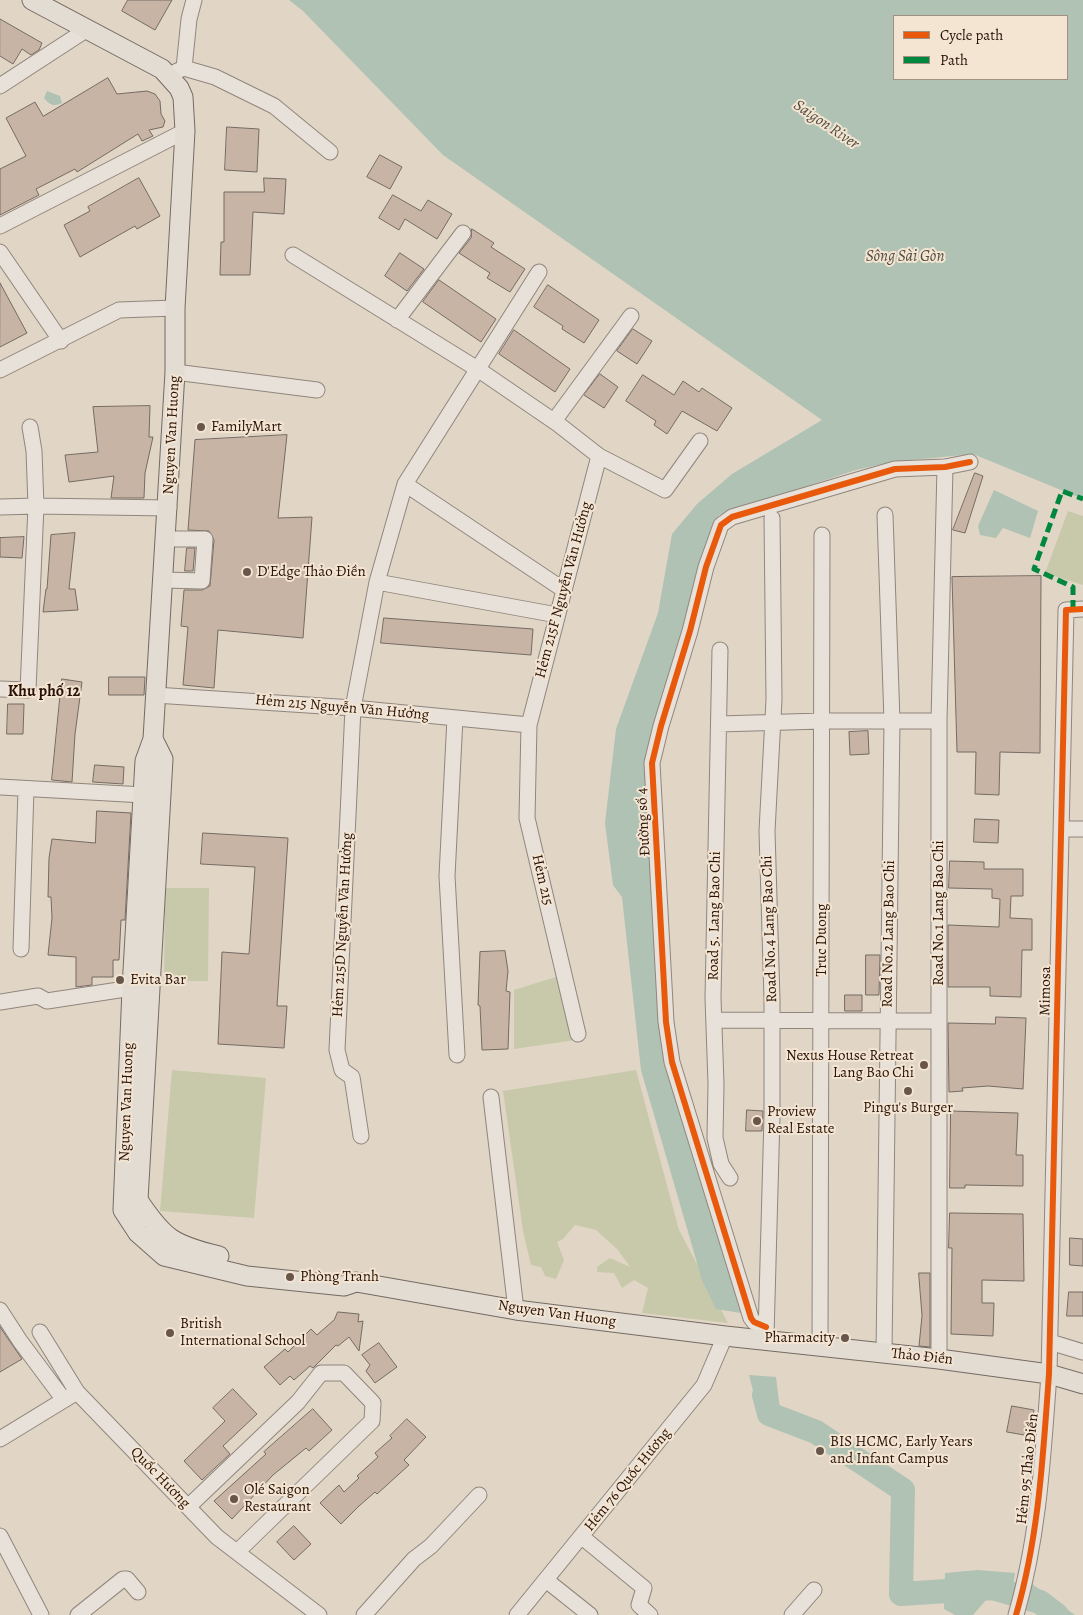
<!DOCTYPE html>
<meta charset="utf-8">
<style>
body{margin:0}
#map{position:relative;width:1083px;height:1615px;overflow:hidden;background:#e1d5c5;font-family:Alegreya,serif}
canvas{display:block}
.legend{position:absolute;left:893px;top:15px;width:175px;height:65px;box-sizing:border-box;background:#f3e5d2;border:1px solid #a29081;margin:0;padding:6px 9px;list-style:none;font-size:15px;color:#281107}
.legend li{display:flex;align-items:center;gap:10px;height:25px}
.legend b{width:25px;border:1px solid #a29081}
</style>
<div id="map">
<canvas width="1083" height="1615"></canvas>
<ul class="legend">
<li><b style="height:6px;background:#e8590c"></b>Cycle path</li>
<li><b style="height:6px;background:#00873e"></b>Path</li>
</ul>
</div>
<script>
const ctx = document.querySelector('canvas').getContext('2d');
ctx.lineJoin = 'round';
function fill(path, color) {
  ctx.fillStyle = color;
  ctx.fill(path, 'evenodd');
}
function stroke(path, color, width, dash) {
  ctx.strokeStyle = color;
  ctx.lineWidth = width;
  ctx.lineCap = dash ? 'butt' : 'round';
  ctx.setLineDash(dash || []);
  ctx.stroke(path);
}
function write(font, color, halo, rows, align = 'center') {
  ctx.font = font + ' Alegreya,serif';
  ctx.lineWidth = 4;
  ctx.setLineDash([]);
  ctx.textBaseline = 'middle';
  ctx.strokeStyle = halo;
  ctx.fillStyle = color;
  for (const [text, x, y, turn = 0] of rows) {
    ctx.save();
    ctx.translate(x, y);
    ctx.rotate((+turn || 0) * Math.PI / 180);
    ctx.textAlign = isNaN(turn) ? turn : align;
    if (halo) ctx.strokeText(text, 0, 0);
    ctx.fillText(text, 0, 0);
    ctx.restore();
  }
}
fill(new Path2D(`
 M1068 511 1083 516V585L1045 573Z
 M165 888H209L208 981H164Z
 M559 976 576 1040 514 1049V990Z
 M172 1070 266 1078 254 1218 160 1211Z
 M636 1070 679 1230 728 1323 642 1313 648 1288 634 1280 622 1288 614 1273 597 1272V1267L610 1258 630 1267 618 1250 596 1230 575 1225 563 1239 557 1242 564 1260 556 1279 545 1276 541 1267 531 1265 523 1231 503 1091Z`), '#c7c9aa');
fill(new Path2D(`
 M289 0H1083V499L973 454 891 462 856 470 719 515 645 765 660 1022 743 1309 741 1313 716 1309 702 1280 641 1070 622 897 613 885 605 823 616 729 658 613 672 534 697 504 732 474 822 420 443 155 303 11ZM894 16H1067V79H894Z
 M47 91 60 96 62 103C53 107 50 105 44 98Z
 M994 490 1038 511 1030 538 1003 528 996 538 980 535 978 526Z
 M749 1375 776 1377 782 1426 761 1422Z
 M978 1570 1015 1573 1010 1601 986 1600 973 1615H955L944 1609 945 1573Z
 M1032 1584 1075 1615H1038L1025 1606Z`), '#afc2b3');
stroke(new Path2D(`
 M764 1395 769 1414 816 1432 903 1490 901 1594 993 1588 1040 1602 1057 1615`), '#afc2b3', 24);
const building = new Path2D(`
 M128 0H172L155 30 122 11Z
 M0 19 42 43 39 50 31 55 22 49 13 64 0 56Z
 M108 78 117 94 147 91 155 94 160 101 161 114 165 121 163 127 149 130 153 136 142 141 138 134 77 172 75 169 36 189 39 195 0 215V169L26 156 6 118 35 102 43 116Z
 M227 127 259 129 257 172 225 170Z
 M380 155 402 167 390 189 367 177Z
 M139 178 160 216 137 229 135 226 80 257 64 225 90 211 88 207Z
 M264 178 286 179 284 214 253 212 250 275H220L221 242H224V192H264Z
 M393 195 421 211 428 200 452 214 437 239 405 219 399 230 379 218Z
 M472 229 494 243 491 247 525 269 510 292 487 278 490 273 459 253 471 238Z
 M400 253 424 269 407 291 385 276Z
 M439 280 496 319 481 342 423 302Z
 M0 283 27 333 0 347Z
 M548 285 599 320 584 343 562 329 563 326 534 307Z
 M633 329 652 341 637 364 617 351Z
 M514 330 570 369 555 392 499 354Z
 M600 374 618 387 604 408 584 395Z
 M643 375 674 395 683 381 699 392 702 388 732 408 717 431 682 411 667 434 654 425 656 421 626 401Z
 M150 406 149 437H153L145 473 144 498H111L114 476 69 482 65 455 98 452 93 407Z
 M287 435 278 518 312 517 303 638 218 630 214 688 183 685 188 627 181 626 184 590H202L210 586 214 540 209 531 188 530 195 440Z
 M975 473 983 476 965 533 953 530Z
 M75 533 69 589H75L78 610 43 612 46 589H47L51 535Z
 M24 537 22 558 0 557V538Z
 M187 548H195L193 571H185Z
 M1041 576 1040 753 1000 752 999 795 975 794 976 752H957L952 577Z
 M384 618 533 629 531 655 381 643Z
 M109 677H145L144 695H109Z
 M62 679 82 682 75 734 72 782 52 780Z
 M8 704H24L23 734H7Z
 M868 731 869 754 850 755 849 732Z
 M95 765 124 767 123 784 93 782Z
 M97 811 131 813 125 920H121L119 960H113V977H92V985L76 987V957L48 955 52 918 51 897H48L49 858 52 839 95 843Z
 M975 819 999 820 998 843 974 842Z
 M203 833 288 838 277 1006H287L284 1048 218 1044 222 952 249 954 255 867 201 864Z
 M950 861 984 862V869H1023V896H1011L1010 918 1032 919V950H1022L1021 997 990 996V987H948V925L999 927 1000 899 992 898V889L949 888Z
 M505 951 508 971 506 991 510 992 508 1049 482 1050 480 1006 478 1005 480 952Z
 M866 955H880L879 995H866Z
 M845 995H862V1011H845Z
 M996 1017 1026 1018 1023 1089 988 1086 962 1088 963 1091 949 1092 948 1023 995 1024Z
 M747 1110 763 1111 762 1131H746Z
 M951 1111 1018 1113 1016 1155H1023V1186L965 1185V1188H950Z
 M950 1213 1023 1214 1024 1281 982 1280V1303H994L993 1336 951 1334 952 1248H949Z
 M1070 1238 1083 1239V1266L1070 1265Z
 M919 1273H930V1347L919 1346 922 1316Z
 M1069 1292H1083V1316H1067Z
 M338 1312 359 1314 358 1322 363 1321 359 1351 349 1337 338 1346 336 1345 313 1368 310 1366 294 1380 290 1376 280 1385 264 1367 285 1349 288 1352 311 1329 317 1335 334 1320Z
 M0 1327 22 1359 0 1372Z
 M379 1343 397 1367 375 1383 366 1371 370 1365 362 1355Z
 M233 1389 257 1414 223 1446 230 1454 202 1480 184 1461 225 1421 213 1408Z
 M1012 1406 1034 1410 1030 1436 1007 1432Z
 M313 1409 332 1430 309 1451 306 1448 273 1475 232 1519 214 1501 266 1454 264 1452Z
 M407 1419 426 1437 404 1460 409 1465 377 1494 375 1492 359 1506 341 1524 320 1503 339 1485 344 1492 359 1478 357 1476 378 1457 375 1453 392 1438 390 1436Z
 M294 1526 311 1544 294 1560 277 1542Z`);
fill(building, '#c7b4a5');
stroke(building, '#756b63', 1);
const minor = new Path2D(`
 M184 68 215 77 274 106 330 152
 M175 72 184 68 189 19 194 0
 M0 86 86 30
 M0 226 185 131
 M0 252 61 341
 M293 255 479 370 558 424 599 456 665 490 700 441
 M397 320 463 233
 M0 370 119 310 175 308
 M175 372 317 390
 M554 421 631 316
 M405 484 564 590
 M0 507 36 506 169 508
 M164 580 202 581 205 539H166
 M377 582 557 615
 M1066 610 1083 609
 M720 650 713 998 716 1084 715 1138 721 1164 730 1178
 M0 689 28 690 36 506 34 451 30 427
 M155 695 353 708 529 725
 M455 718 447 876 457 1055
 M719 724 822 721H939
 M0 787 144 795
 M1062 829H1083
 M21 949 26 789
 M0 1002 38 996 47 1001 132 988
 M714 1020 939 1021
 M578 1034 527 818 529 725 599 456
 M491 1097 516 1310
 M361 1136 352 1077 342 1070 337 1050 353 708 377 582 405 484 539 272
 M0 1310 20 1341 64 1400
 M766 1327 754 1322 751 1318 672 1062 666 1022 652 763 661 726 690 631 706 567 721 525 732 517 895 469 945 467 970 462
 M40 1332 77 1392
 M766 1336 772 1116V1000L767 831 774 699 772 518
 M1050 1342 1083 1352
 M820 1346 822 535
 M884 1353 892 721 885 515
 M939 1359V721L945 467
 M0 1439 77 1392 217 1537 319 1615
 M188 1507 298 1402 321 1373H344L373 1403 372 1421 237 1552
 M0 1536 41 1615
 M582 1537 644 1588 639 1605 650 1615
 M546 1580 590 1615
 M78 1615 123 1579H127L138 1592
 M364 1615 414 1559 431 1546 479 1495
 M517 1615 704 1385 725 1336
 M792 1615 814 1590
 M1016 1615C1039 1536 1043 1455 1049 1374L1066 610`);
const major = new Path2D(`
 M32 0 162 69 179 88 183 97 185 131 175 308V372L153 739 145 761 132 988 123 1210 138 1233 164 1256 247 1276 344 1286 356 1282 516 1310 725 1336 939 1359 1049 1374 1083 1384
 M153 739 163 759 138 1200C164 1239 173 1245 219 1256`);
stroke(minor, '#90867c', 17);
stroke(major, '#756b63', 21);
stroke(minor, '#e7e1d9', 15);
stroke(major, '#e3dcd3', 19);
stroke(new Path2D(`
 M1073 610V587L1034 569 1062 491 1083 499`), '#00873e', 5, [10, 5]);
stroke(new Path2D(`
 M766 1327 754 1322 751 1318 672 1062 666 1022 652 763 661 726 690 631 706 567 721 525 732 517 895 469 945 467 970 462
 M1016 1615C1039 1536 1043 1455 1049 1374L1066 610 1083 609`), '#e8590c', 6);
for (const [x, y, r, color] of [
 [201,427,5,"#69564a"],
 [247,572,5,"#69564a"],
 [120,980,5,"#69564a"],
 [924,1065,5,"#69564a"],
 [908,1091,5,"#69564a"],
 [757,1121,5,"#69564a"],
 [290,1277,5,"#69564a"],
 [170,1333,5,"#69564a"],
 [845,1338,5,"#69564a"],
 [820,1451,5,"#69564a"],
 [234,1499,5,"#69564a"]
]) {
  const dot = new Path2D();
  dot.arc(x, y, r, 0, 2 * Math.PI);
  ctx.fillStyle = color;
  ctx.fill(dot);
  stroke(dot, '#f3e5d2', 2);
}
write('15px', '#281107', '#f3e5d2', [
 ["FamilyMart",211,427],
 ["D'Edge Thảo Điền",257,572],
 ["Evita Bar",130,980],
 ["Nexus House Retreat",914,1056,"right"],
 ["Lang Bao Chi",914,1073,"right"],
 ["Pingu's Burger",908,1108,"center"],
 ["Proview",767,1112],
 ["Real Estate",767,1129],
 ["Phòng Tranh",300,1277],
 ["British",180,1324],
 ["International School",180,1341],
 ["Pharmacity",835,1338,"right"],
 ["BIS HCMC, Early Years",830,1442],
 ["and Infant Campus",830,1459],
 ["Olé Saigon",244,1490],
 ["Restaurant",244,1507]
], 'left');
write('15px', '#281107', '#f3e5d2', [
 ["Nguyen Van Huong",172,435,-87],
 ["Hẻm 215F Nguyễn Văn Hưởng",564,590,-75],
 ["Hẻm 215 Nguyễn Văn Hưởng",342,708,5],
 ["Đường số 4",644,822,-93],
 ["Hẻm 215",542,880,77],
 ["Road No.1 Lang Bao Chi",939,913,-90],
 ["Road 5. Lang Bao Chi",715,916,-89],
 ["Hẻm 215D Nguyễn Văn Hưởng",343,925,-87],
 ["Road No.4 Lang Bao Chi",770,929,-92],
 ["Road No.2 Lang Bao Chi",889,934,-89],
 ["Truc Duong",822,940,-90],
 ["Mimosa",1046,991,-89],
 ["Nguyen Van Huong",127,1102,-88],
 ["Nguyen Van Huong",557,1314,8],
 ["Thảo Điền",922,1357,6],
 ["Hẻm 95 Thảo Điền",1028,1469,-84],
 ["Quốc Hương",160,1478,46],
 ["Hẻm 76 Quốc Hương",628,1480,-51]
]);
write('italic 16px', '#504c40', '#f3e5d2', [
 ["Saigon River",826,125,34],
 ["Sông Sài Gòn",905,257]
]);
write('bold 16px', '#281107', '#f3e5d2', [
 ["Khu phố 12",44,692]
]);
</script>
